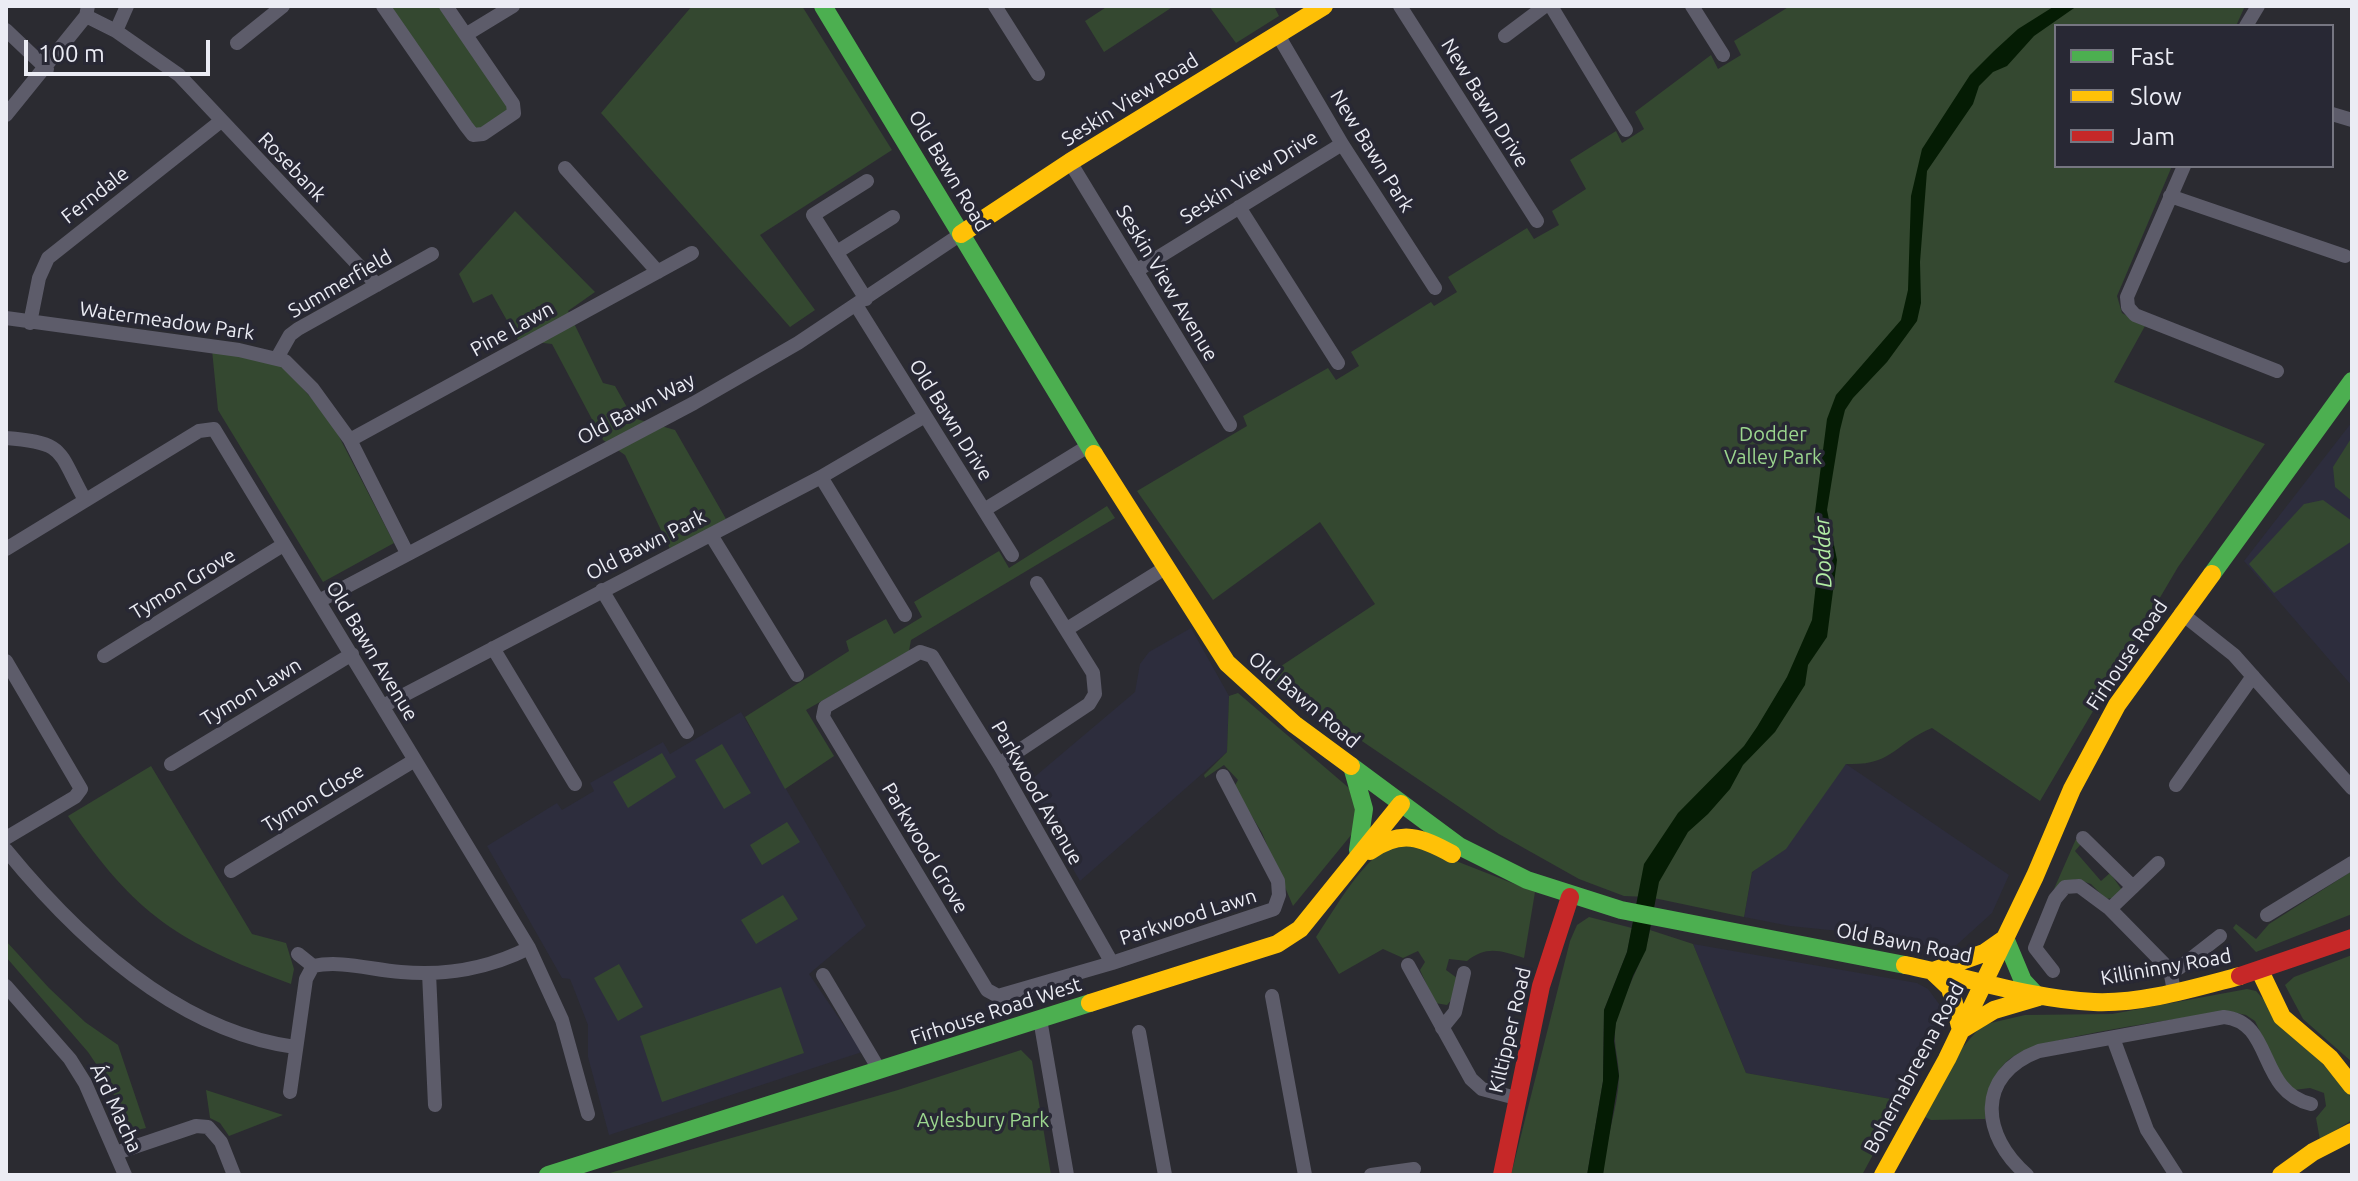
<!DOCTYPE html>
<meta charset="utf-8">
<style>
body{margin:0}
#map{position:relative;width:2358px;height:1181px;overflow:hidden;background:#2b2b31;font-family:Ubuntu,sans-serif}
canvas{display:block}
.frame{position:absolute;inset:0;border:8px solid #ebecf4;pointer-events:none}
.legend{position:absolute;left:2054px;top:24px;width:280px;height:144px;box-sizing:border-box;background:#282834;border:2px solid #767681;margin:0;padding:10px 14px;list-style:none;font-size:24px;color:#ebecf4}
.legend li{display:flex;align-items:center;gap:16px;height:40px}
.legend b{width:40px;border:2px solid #767681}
.scale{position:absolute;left:24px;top:40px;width:186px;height:36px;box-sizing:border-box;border:4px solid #ebecf4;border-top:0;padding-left:10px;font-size:24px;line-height:28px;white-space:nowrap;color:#ebecf4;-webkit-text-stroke:6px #282834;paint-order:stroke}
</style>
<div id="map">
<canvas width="2358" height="1181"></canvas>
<div class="frame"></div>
<ul class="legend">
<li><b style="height:10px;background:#4caf50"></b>Fast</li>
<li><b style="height:10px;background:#ffc107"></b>Slow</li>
<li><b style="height:10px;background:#c62828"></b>Jam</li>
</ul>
<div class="scale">100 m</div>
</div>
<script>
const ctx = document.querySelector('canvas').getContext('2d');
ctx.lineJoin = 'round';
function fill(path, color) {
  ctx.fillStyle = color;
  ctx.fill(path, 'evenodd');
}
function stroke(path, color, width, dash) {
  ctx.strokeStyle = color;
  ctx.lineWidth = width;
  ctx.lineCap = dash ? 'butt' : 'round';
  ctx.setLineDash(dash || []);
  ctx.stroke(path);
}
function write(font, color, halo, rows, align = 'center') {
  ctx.font = font + ' Ubuntu,sans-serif';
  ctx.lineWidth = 7;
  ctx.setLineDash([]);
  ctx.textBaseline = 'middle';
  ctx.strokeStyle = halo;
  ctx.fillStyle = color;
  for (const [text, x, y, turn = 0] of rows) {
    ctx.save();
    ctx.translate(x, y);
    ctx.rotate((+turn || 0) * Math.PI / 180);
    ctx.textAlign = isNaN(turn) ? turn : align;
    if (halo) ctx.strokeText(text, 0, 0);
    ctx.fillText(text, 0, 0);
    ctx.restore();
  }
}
fill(new Path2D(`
 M2352 422V686L2244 561Z
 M1191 628 1229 696 1227 752 1080 881 1025 785 1135 692 1140 664 1149 652Z
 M741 712 866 926 809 974 862 1052 609 1135 588 1057V1025L572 984 570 979 562 978 487 846 557 803 562 810 594 791 590 783 663 742 670 754Z
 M1846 764 2009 875 1992 913 1950 951 1879 935 1790 926 1744 917 1752 873Z
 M1693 944 1917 983 1928 989 1942 1008 1935 1040 1902 1101 1746 1073Z`), '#2d2d3d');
fill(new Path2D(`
 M383 6H446L514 113 473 135Z
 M692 6H802L892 150 760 235 815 310 790 327 601 113Z
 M1108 6H1174L1104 52 1085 21Z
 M1209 6H1274L1279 16 1236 43Z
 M1790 6H2245L2236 26H2056V166H2172L2117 296 2122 313 2145 326 2114 382 2265 444 2178 567 2040 801 1932 728C1895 743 1893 766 1846 764L1786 849 1752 872 1744 917 1649 897 1624 896 1579 879 1499 834 1266 676 1375 604 1320 522 1213 600 1137 491 1247 426 1243 416 1328 368 1336 380 1359 366 1351 352 1431 302 1434 306 1457 292 1448 277 1527 228 1534 239 1559 225 1552 211 1586 189 1570 160 1616 131 1622 143 1644 129 1635 112 1711 55 1718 69 1741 55 1734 41Z
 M515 211 595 292 568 311 603 383 615 386 633 418 675 430 726 519 671 551 625 455 603 440 552 344 518 340 492 294 473 303 459 274Z
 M212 350 281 364 330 419 394 543 323 582 218 410Z
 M2352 437V501L2335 487 2333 467Z
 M2323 500 2352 521V541L2274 593 2249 564 2304 504Z
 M1107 506 1115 518 911 640 909 651 806 710 834 756 785 789 745 717 849 651 846 641 886 619 894 634 922 617 914 602 999 551 1009 568Z
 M1238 693 1349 788 1359 806 1356 829 1293 906 1262 833 1234 787 1238 780 1224 765 1205 778 1204 775 1227 752 1229 696Z
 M722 744 751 793 724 809 695 760Z
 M662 753 676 777 628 808 613 782Z
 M151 766 252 934 286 943 294 969 291 984C178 942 136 916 68 816Z
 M787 822 800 842 762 865 750 845Z
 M1400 839 1535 892 1524 958C1501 951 1487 945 1467 961L1449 959 1446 970 1457 978 1455 996 1447 1005 1435 1003 1420 970 1425 962 1418 951 1403 958 1383 949 1339 974 1316 937C1341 900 1360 861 1400 839Z
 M2076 839 2081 844 2075 851 2101 881 2110 873 2122 890 2113 898 2106 899 2091 884 2076 879 2054 889Z
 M2352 871V914L2256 952 2233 928 2236 924 2256 939 2269 924Z
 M783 895 798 919 756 944 741 920Z
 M1589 917 1632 928 1627 952 1604 1010 1603 1081 1587 1175H1511L1570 941 1577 925Z
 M1650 930 1693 944 1746 1073 1902 1101 1862 1175H1603C1604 1142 1618 1110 1619 1077 1619 1058 1612 1042 1616 1022 1624 990 1644 962 1650 930Z
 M6 941 49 988 85 1022 118 1045 146 1128 128 1132 109 1083 88 1052 6 957Z
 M2352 955V1062L2303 1019 2285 985 2294 977Z
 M619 964 643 1007 618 1021 594 978Z
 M781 987 804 1053 662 1102 640 1036Z
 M2247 989 2256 991 2345 1088 2352 1099V1120L2320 1140 2316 1118 2326 1106 2324 1093 2310 1088 2294 1090 2284 1082 2255 1021 2246 1015 2227 1011C2183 1019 2040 1036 2011 1058 1993 1071 1986 1097 1985 1119L1931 1120 1925 1117 1962 1048 1982 1025 2025 1015 2112 1014Z
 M1021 1050 1032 1061 1051 1175H603L898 1090Z
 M206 1090 283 1115 229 1136 220 1123 210 1118Z`), '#344830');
fill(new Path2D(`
 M2077 6 2034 36 2007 66 1993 72 1979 86 1973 104 1927 171 1920 262 1921 303 1917 321 1887 362 1853 398 1845 410 1840 430 1827 510 1837 560 1827 637 1808 665 1805 685 1775 732 1743 765 1730 789 1708 814 1688 832 1659 882 1646 950 1633 976 1616 1023 1614 1041 1619 1076 1603 1175H1587L1603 1081 1604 1010 1627 952 1644 864 1678 813 1744 746 1757 727 1787 677 1812 620 1820 548 1814 520 1827 419 1836 395 1901 320 1908 290 1911 196 1922 149 1970 75 1994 51 2018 29 2053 7Z`), '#051c04');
stroke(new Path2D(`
 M383 6 466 126 473 135 483 134 514 113 513 104 446 6
 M995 6 1038 74
 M1400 6 1537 221
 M1551 6 1626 130
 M1692 6 1723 55
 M86 16 116 31 179 75 377 285
 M2246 26 2258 6
 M6 30 47 69
 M116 31 127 6
 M467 34 513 6
 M1278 35 1342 144 1435 288
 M1505 36 1545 6
 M237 43 283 6
 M2332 114 2352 120
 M6 115 86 16 88 6
 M1070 162 1230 425
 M2184 166 2127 297 2128 307 2135 315 2277 371
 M565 168 658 272
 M2170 196 2345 256
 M1239 207 1338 363
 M837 252 893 217
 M1136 271 1342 144
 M866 299 813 215 867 181
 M856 305 1012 555
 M6 318 239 350 285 361 313 389 350 440 407 553
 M30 323 39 278 48 258 221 121
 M277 358 290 335 298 329 432 254
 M6 438C67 443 57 450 85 500
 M350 440 692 253
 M821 477 905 615
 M984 510 1090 445
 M711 535 797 675
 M6 549 199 431 214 429 529 948 562 1020 588 1114
 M602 590 687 732
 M319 601 694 403 798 343 961 234
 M2181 613 2234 655 2352 788
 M1067 629 1165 568
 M493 648 575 784
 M104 656 283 545
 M6 661 81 789 75 797 6 838
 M383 706 821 477 925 416
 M171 764 352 654
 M999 764 1089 704 1095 694 1093 673 1037 583
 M2176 785 2253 676
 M2083 838 2133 887
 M6 850C78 938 177 1031 295 1047
 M231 871 415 760
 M2110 909 2158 863
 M2267 915 2352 863
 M298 954 313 966
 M1112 963 999 764 932 656 920 652 825 707 823 717 987 990 998 996 1112 963 1274 909 1279 895 1278 881 1223 776
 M1408 965 1471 1079 1482 1089 1516 1098
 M2170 970 2179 968 2220 936
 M2053 971 2035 948 2055 899 2065 887 2079 886 2110 909 2170 970 2174 991
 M429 973 435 1105
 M823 975 880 1071
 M6 986 70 1059 85 1083 125 1175
 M1272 996 1305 1175
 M1040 1019 1067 1175
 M1442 1028 1455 1012 1464 973
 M1139 1032 1165 1175
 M2113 1038 2147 1130 2176 1175
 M290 1092 306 979 313 966C342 960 372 970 401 972 445 976 490 968 529 948
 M116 1153 196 1126 208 1127 221 1142 234 1175
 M1371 1175 1414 1169
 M2027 1175C1981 1136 1975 1075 2039 1051L2224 1017C2274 1022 2257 1091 2311 1104`), '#5d5c6a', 14);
stroke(new Path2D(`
 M823 6 1094 454
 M2212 574 2352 381
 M1351 766 1459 846 1527 880 1621 910 1905 965
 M1353 770 1364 809 1358 850
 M2005 938 2023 981 2038 997
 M548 1175 1090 1003`), '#4caf50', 18);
stroke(new Path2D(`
 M961 234 1070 162 1324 6
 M1094 454 1227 663 1294 724 1351 766
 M1370 851C1401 829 1421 837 1452 854
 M1905 965C1967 977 2031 999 2094 1002 2142 1004 2194 988 2240 976
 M1936 970 1984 953 2004 939
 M1932 971 1950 988 1961 1030
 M2260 971 2282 1017 2330 1058 2352 1086
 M1090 1003 1277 944 1300 929 1401 804
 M1961 1030 1994 1010 2038 997
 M1883 1175 1947 1059 2035 876 2072 789 2117 705 2212 574
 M2281 1175 2313 1152 2352 1132`), '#ffc107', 18);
stroke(new Path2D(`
 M2240 976 2352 938
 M1502 1175 1541 986 1570 897`), '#c62828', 18);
write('20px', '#ebecf4', '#282834', [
 ["Seskin View Road",1130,100,-32],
 ["New Bawn Drive",1485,103,58],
 ["New Bawn Park",1372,151,58],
 ["Rosebank",292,167,46],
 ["Old Bawn Road",949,171,59],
 ["Seskin View Drive",1249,177,-32],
 ["Ferndale",95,195,-38],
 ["Seskin View Avenue",1167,283,59],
 ["Summerfield",340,284,-30],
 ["Watermeadow Park",167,321,8],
 ["Pine Lawn",512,329,-29],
 ["Old Bawn Way",636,409,-28],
 ["Old Bawn Drive",951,420,58],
 ["Old Bawn Park",646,545,-27],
 ["Tymon Grove",183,584,-31],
 ["Old Bawn Avenue",372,651,59],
 ["Firhouse Road",2127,655,-56],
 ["Tymon Lawn",251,692,-31],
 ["Old Bawn Road",1304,700,40],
 ["Parkwood Avenue",1037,793,60],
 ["Tymon Close",313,798,-31],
 ["Parkwood Grove",925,848,59],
 ["Parkwood Lawn",1188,917,-18],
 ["Old Bawn Road",1904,943,11],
 ["Killininny Road",2166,967,-10],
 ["Firhouse Road West",996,1011,-18],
 ["Kiltipper Road",1510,1030,-77],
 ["Bohernabreena Road",1914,1068,-62],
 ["Árd Macha",116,1108,65]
]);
write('20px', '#9bd68e', '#282834', [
 ["Dodder",1773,434],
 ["Valley Park",1773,457],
 ["Aylesbury Park",983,1120]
]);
write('italic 22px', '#b1eda4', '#282834', [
 ["Dodder",1823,552,-92]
]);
</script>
